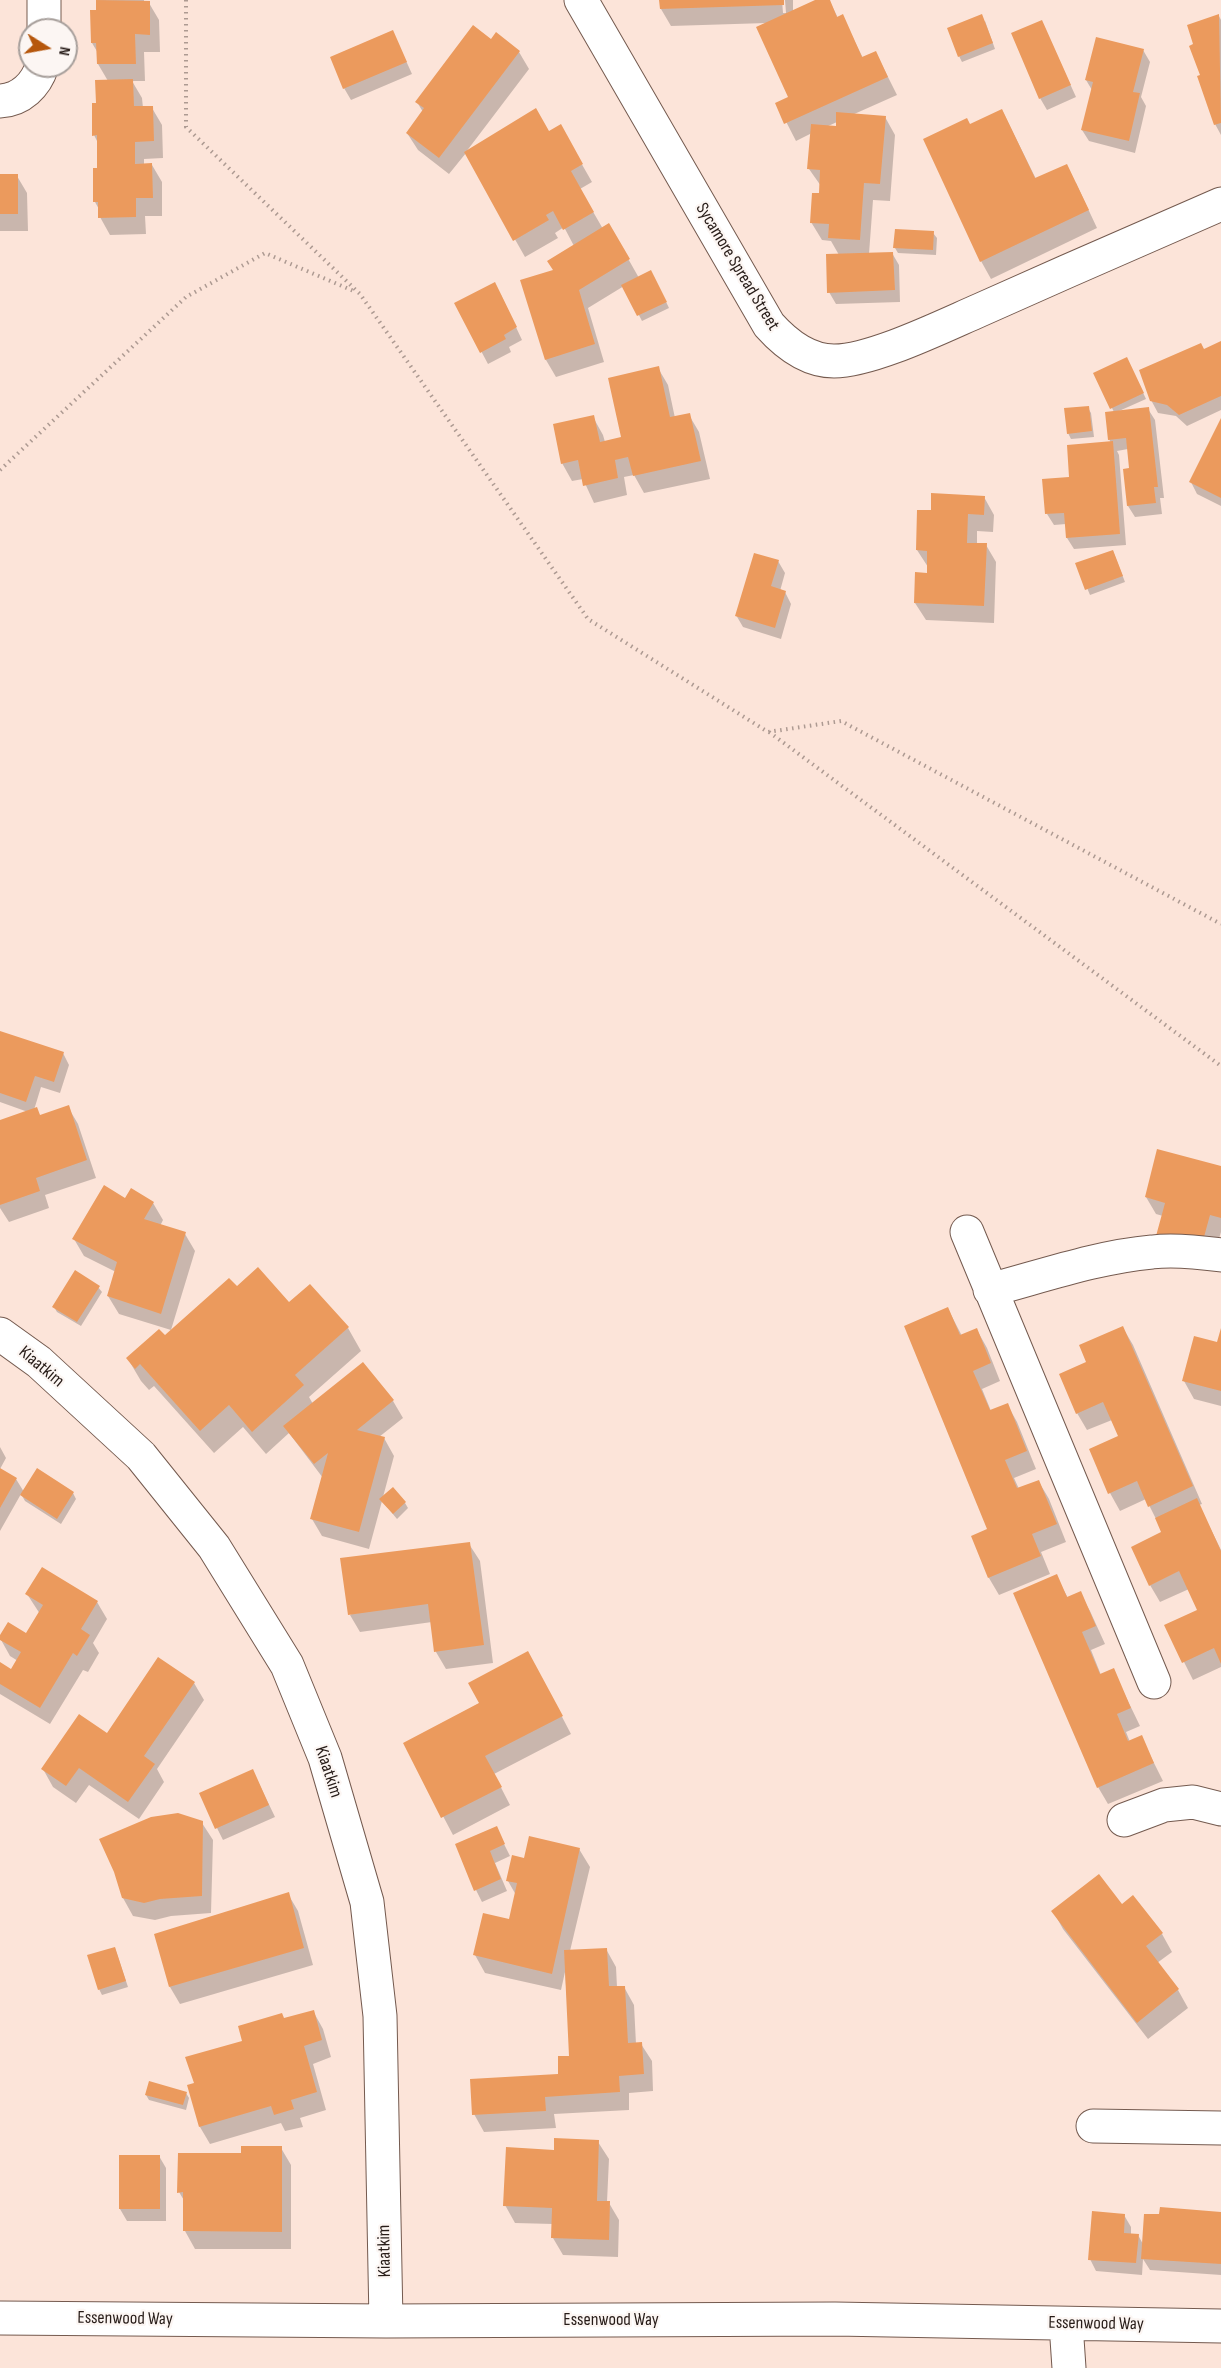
<!DOCTYPE html>
<style>
body{margin:0}
#map{position:relative;width:1221px;height:2368px;overflow:hidden;background:#fce4d9;font-family:"Sofia Sans Condensed",sans-serif}
canvas{display:block}
.north{position:absolute;left:18px;top:18px;width:60px;height:60px;box-sizing:border-box;background:#fcf6f3;border:2px solid #a79f9b;border-radius:50%;rotate:101deg;font-size:16px;font-weight:700;line-height:24px;text-align:center;color:#271c18}
.north::after{content:'';display:block;margin:auto;width:21px;height:27px;background:#b6570c;clip-path:polygon(50% 0,100% 100%,50% 72%,0 100%)}
</style>
<div id="map">
<canvas width="1221" height="2368"></canvas>
<div class="north">N</div>
</div>
<script>
const ctx = document.querySelector('canvas').getContext('2d');
ctx.lineJoin = 'round';
function fill(path, color) {
  ctx.fillStyle = color;
  ctx.fill(path, 'evenodd');
}
function stroke(path, color, width, dash) {
  ctx.strokeStyle = color;
  ctx.lineWidth = width;
  ctx.lineCap = dash ? 'butt' : 'round';
  ctx.setLineDash(dash || []);
  ctx.stroke(path);
}
function write(font, color, halo, rows, align = 'center') {
  ctx.font = font + ' "Sofia Sans Condensed",sans-serif';
  ctx.lineWidth = 4.5;
  ctx.setLineDash([]);
  ctx.textBaseline = 'middle';
  ctx.strokeStyle = halo;
  ctx.fillStyle = color;
  for (const [text, x, y, turn = 0] of rows) {
    ctx.save();
    ctx.translate(x, y);
    ctx.rotate((+turn || 0) * Math.PI / 180);
    ctx.textAlign = isNaN(turn) ? turn : align;
    if (halo) ctx.strokeText(text, 0, 0);
    ctx.fillText(text, 0, 0);
    ctx.restore();
  }
}
fill(new Path2D(`
 M98 0H144V3H149L159 20 160 52H144L145 81H132L142 98 143 108H152L162 125 163 158 144 159V165H152L162 182V216H145L146 234 110 235 100 217V211L95 202 99 170 98 143 94 135 98 105 108 81 98 64V53L92 43 98 12Z
 M661 0H782L783 13H786L785 0H793V12L819 0H829L838 18 842 16 863 58 876 53 897 95 852 115 885 117 895 135 890 201 873 200 869 254 892 253 899 265 900 302 836 304 829 292 839 255 831 241 822 240 811 222 820 195 821 186 809 169 812 133 796 141 777 104 790 98 767 23 671 26 661 9ZM837 122V128L826 127Z
 M1219 16 1221 20V135L1215 124 1202 76Z
 M985 21 995 49 962 62 959 56Z
 M1042 22 1076 97 1047 110 1040 98Z
 M393 32 412 74 351 100 344 88Z
 M491 41 519 52 529 69 466 152 549 133 560 126 592 182 580 189 603 229 609 225 639 278 654 277 669 308 642 321 624 286 588 308 604 362 556 377 546 360 555 271 574 246 564 227 555 233 558 238 525 257 466 153 449 174 418 150 407 133 423 112 417 102Z
 M1143 50 1150 62 1141 97 1146 106 1135 153 1089 141 1082 130 1092 90 1086 80Z
 M1002 110 1036 179 1076 183 1097 228 991 279 981 261 970 126Z
 M0 176H17L27 193 28 231H0Z
 M933 233 937 238 936 255 898 253 895 248Z
 M501 295 522 340 509 347 511 352 488 364 456 304Z
 M1221 343V410L1187 426 1176 416 1158 413 1151 400 1203 351Z
 M1130 365 1146 399 1119 411 1148 409 1155 420 1164 498H1160L1162 514 1135 517 1128 506 1130 469 1128 449 1117 451 1119 455 1126 545 1074 549 1067 538 1066 524 1054 525 1047 514 1071 478 1111 443 1109 439 1114 412 1095 374Z
 M658 368 668 385 675 418 689 415 699 432 710 479 644 493 634 475 624 477 627 495 594 503 583 479 572 481 562 463 593 417 603 435 605 442 623 438Z
 M1088 408 1091 413 1094 437 1071 439 1068 433Z
 M1221 422V506L1197 494 1191 482Z
 M984 497 994 515 993 532 977 531V545H986L996 562 994 623 926 620 915 603 928 574V567L917 550 932 512Z
 M1113 551 1125 582 1090 595 1077 564Z
 M778 561 785 573 780 591 785 592 791 604 781 639 743 627 736 615Z
 M0 1033 63 1053 69 1065 60 1093 41 1087 34 1110 41 1116 68 1107 78 1124 96 1178 45 1195 49 1208 9 1222 0 1208V1121L28 1112 0 1102Z
 M1221 1167V1232L1211 1265 1163 1216 1156 1214 1146 1197Z
 M125 1200 153 1203 163 1220 160 1226 185 1234 195 1251 171 1330 119 1314 108 1296 116 1272 84 1256 74 1239Z
 M310 1286 348 1328 361 1351 309 1397 313 1404 393 1401 403 1418 379 1437 384 1438 394 1456 383 1497 405 1503 408 1508 397 1519 382 1501 369 1549 322 1536 312 1519 323 1478 289 1433 266 1454 243 1427 214 1453 154 1386 149 1390 141 1381 128 1359 165 1337 237 1288 289 1305Z
 M98 1287 102 1292 81 1326 57 1312 54 1307Z
 M948 1309 962 1336 977 1330 987 1348 1000 1381 982 1389 991 1411 1007 1404 1017 1422 1036 1469 1014 1478 1019 1489 1039 1482 1049 1499 1066 1542 1041 1552 1050 1574 999 1595 989 1578 973 1537 989 1530Z
 M1123 1328 1133 1345 1202 1504 1199 1505 1221 1550V1667L1193 1680 1166 1626 1199 1611 1189 1589 1160 1602 1150 1585 1163 1533 1146 1499 1120 1511 1110 1493 1120 1437 1112 1420 1087 1430 1077 1413 1088 1363Z
 M1221 1331V1406L1194 1399 1184 1381 1218 1343Z
 M0 1447 6 1458 0 1469Z
 M0 1470 16 1479 24 1492 38 1471 73 1493 76 1499 61 1524 25 1501 21 1494 0 1531Z
 M469 1544 480 1561 493 1663 446 1669 436 1652 432 1622 360 1632 350 1615Z
 M1056 1576 1068 1598 1080 1593 1090 1611 1105 1644 1091 1650 1101 1675 1113 1670 1140 1726 1126 1732 1130 1742 1141 1737 1163 1781 1108 1804 1098 1787Z
 M27 1594 97 1602 107 1619 93 1643 99 1653 88 1672 83 1670 50 1724 0 1694V1664L12 1671 18 1661 10 1656 0 1638 27 1635 40 1614Z
 M538 1671 571 1734 494 1774 510 1805 453 1835 405 1744Z
 M194 1683 204 1700 157 1769 164 1782 139 1819 89 1785 76 1803 53 1787 43 1769 107 1735Z
 M253 1771 275 1817 223 1840 217 1828Z
 M202 1823 213 1840 211 1913 171 1916 155 1920 133 1916 123 1898Z
 M496 1828 510 1856 495 1863 507 1891 482 1902 476 1890Z
 M579 1849 590 1867 570 1951 606 1949 616 1967 617 1987H624L634 2005 636 2044H641L652 2061 653 2091 629 2093V2110L554 2114 556 2128 484 2132 474 2114 560 2076 571 2057 565 1972 561 1990 485 1973 475 1955 510 1920 516 1895 508 1881 525 1859Z
 M288 1894 298 1911 313 1965 180 2004 170 1987 156 1935Z
 M1133 1897 1162 1934 1172 1952 1157 1963 1178 1990 1188 2008 1148 2039 1063 1929 1053 1911 1122 1906Z
 M115 1948 128 1987 102 1995 99 1989Z
 M313 2011 323 2029 331 2057 313 2064 326 2110 300 2118 303 2127 285 2131 281 2123 210 2144 200 2127 189 2086 195 2084 244 2042Z
 M186 2093 189 2098 186 2110 149 2100 146 2095Z
 M598 2142 609 2159 607 2202 609 2203 619 2220 618 2257 563 2255 553 2238V2224L515 2223 505 2205 555 2151Z
 M281 2148 291 2165V2249H195L185 2231V2202L179 2192 242 2154Z
 M159 2156 166 2168V2221H127L120 2209 121 2157Z
 M1221 2213V2275L1150 2270 1143 2259 1142 2275 1096 2271 1090 2259 1124 2215 1131 2227V2235H1138L1144 2246Z`), '#0003');
fill(new Path2D(`
 M96 0 150 1V35L135 34 136 64H97L96 43H91L90 10H96Z
 M659 0H784V5L660 9Z
 M815 0H830L837 17 843 14 862 57 876 51 888 77 784 124 775 103 788 97 756 27Z
 M982 14 993 43 958 57 947 28Z
 M1219 14 1221 123 1214 125 1197 76 1200 75 1189 46 1193 44 1187 25Z
 M1042 20 1071 85 1039 99 1011 33Z
 M473 25 491 39 496 32 520 51 439 158 406 133 424 108 415 102Z
 M393 30 407 62 343 89 330 57Z
 M1096 37 1144 49 1133 92 1140 93 1129 141 1081 130 1093 82 1085 80Z
 M133 79 134 106H153L154 141 135 142V164L152 163 153 198H136V217L98 218V202H93V168H97V135L92 136V103H96L95 80Z
 M536 108 549 131 561 124 583 164 571 171 594 212 563 230 553 211 546 215 549 220 513 241 464 152Z
 M1002 109 1035 178 1067 164 1089 210 980 262 923 139 967 118 970 124Z
 M836 112 886 116 880 184 864 183 860 240 828 238 829 224 810 223 812 193H819L820 170 807 169 811 124 836 126Z
 M0 174H18V214H0Z
 M609 223 630 259 579 290 595 344 545 360 520 280 553 270 547 261Z
 M895 229 934 231 933 250 893 248Z
 M893 252 895 290 827 293 826 254Z
 M651 270 667 302 637 316 621 285Z
 M495 282 517 327 504 335 506 339 480 353 454 303Z
 M1221 341V396L1179 415 1167 405 1150 401 1139 370 1201 343 1204 349Z
 M1127 357 1144 393 1110 409 1093 373Z
 M659 366 670 417 690 413 701 461 633 476 628 457 615 460 618 478 583 486 578 460 561 464 553 424 594 415 600 442 621 437 608 378Z
 M1089 406 1092 431 1067 434 1064 408Z
 M1149 407 1158 487H1154L1156 503 1127 506 1123 469 1129 468 1126 438 1108 440 1105 412Z
 M1221 418V498L1189 482Z
 M1113 441 1120 534 1066 538 1064 513 1045 514 1042 479 1069 477 1067 445Z
 M931 493 985 496 984 515 968 514 967 543H987L984 606 914 603 915 572 927 573V551L916 550 917 510H931Z
 M1113 550 1123 576 1085 590 1075 563Z
 M754 553 779 560 771 586 786 591 775 628 735 616Z
 M0 1031 64 1052 54 1082 35 1076 26 1102 0 1093Z
 M69 1105 87 1160 36 1178 40 1191 0 1205V1120L37 1107 40 1115Z
 M1157 1149 1221 1166V1218L1210 1215 1201 1248 1156 1236 1165 1203 1145 1197Z
 M104 1185 125 1198 131 1188 154 1202 144 1219 186 1232 161 1314 107 1296 117 1262 72 1239Z
 M258 1267 289 1302 310 1284 349 1327 295 1375 304 1385 252 1432 229 1405 200 1431 140 1364 135 1369 126 1358 159 1329 165 1335 229 1278 237 1286Z
 M75 1270 100 1286 77 1322 52 1307Z
 M948 1307 960 1335 977 1328 991 1363 973 1371 990 1410 1008 1403 1027 1451 1005 1460 1017 1488 1039 1480 1057 1524 1032 1534 1041 1556 988 1578 971 1536 987 1529 904 1326Z
 M1123 1326 1193 1486 1148 1507 1137 1481 1108 1494 1089 1449 1118 1436 1103 1402 1076 1414 1059 1374 1086 1362 1079 1345Z
 M1221 1328V1391L1182 1381 1194 1336 1217 1342Z
 M363 1362 394 1400 357 1430 385 1437 359 1532 310 1519 328 1453 314 1464 283 1426Z
 M0 1468 17 1478 0 1508Z
 M37 1468 74 1492 57 1519 20 1495Z
 M393 1487 406 1502 393 1514 379 1499Z
 M1197 1498 1221 1551V1664L1214 1648 1182 1663 1164 1625 1197 1610 1179 1571 1149 1586 1131 1547 1161 1532 1155 1518Z
 M470 1542 484 1645 434 1652 428 1604 348 1615 340 1558Z
 M42 1567 98 1601 81 1629 90 1635 77 1656 73 1653 40 1708 0 1684V1662L11 1669 21 1652 0 1640V1635L8 1622 26 1633 43 1605 25 1594Z
 M1057 1574 1067 1597 1081 1591 1096 1626 1082 1632 1100 1674 1114 1668 1131 1708 1117 1714 1128 1741 1142 1735 1154 1763 1097 1788 1013 1593Z
 M528 1651 563 1716 485 1756 502 1787 441 1818 403 1743 479 1703 468 1683Z
 M158 1657 195 1682 144 1756 155 1764 128 1802 79 1768 66 1786 41 1769 79 1714 107 1733Z
 M253 1769 269 1805 215 1829 199 1793Z
 M178 1813 203 1821 202 1896 160 1899 144 1903 122 1898 114 1872 99 1839 151 1817Z
 M497 1826 505 1844 490 1851 501 1879 474 1891 455 1844Z
 M529 1836 580 1848 552 1974 473 1955 483 1913 509 1919 517 1883 506 1881 512 1855 524 1858Z
 M1099 1874 1122 1904 1133 1895 1163 1933 1146 1946 1179 1989 1137 2023 1051 1911Z
 M289 1892 304 1948 169 1987 154 1934Z
 M115 1947 126 1981 98 1990 87 1955Z
 M607 1948 609 1986H625L628 2043 642 2042 644 2074 619 2076 620 2092 545 2097 546 2111 472 2115 470 2079 558 2074V2056H569L564 1950Z
 M314 2010 322 2040 304 2046 317 2092 291 2100 294 2109 274 2115 271 2106 199 2127 187 2085 194 2083 185 2057 242 2041 238 2026 282 2013 284 2018Z
 M149 2081 187 2092 183 2105 145 2095Z
 M554 2138 599 2140 597 2201H610L609 2240 551 2238 552 2208 503 2206 506 2147 554 2150Z
 M241 2146H282V2232L183 2231V2192L177 2193 178 2153H241Z
 M119 2155H160V2209H119Z
 M1160 2207 1221 2212V2264L1141 2259 1144 2214H1159Z
 M1092 2211 1125 2214 1124 2233 1139 2234 1136 2263 1088 2260Z`), '#eb9a5d');
const minor = new Path2D(`
 M44 0V30
 M581 0 769 325C786 344 807 361 834 361 872 361 943 326 980 310 1060 274 1141 239 1221 204
 M0 101C21 100 36 85 42 66
 M967 1232 1154 1682
 M990 1290C1043 1276 1097 1257 1152 1252 1174 1249 1199 1252 1221 1255
 M0 1334 39 1362 141 1456 214 1547 287 1665 325 1758 367 1902 380 2016 386 2321
 M1124 1820 1164 1805 1193 1802 1221 1809
 M1093 2126 1221 2128
 M0 2318 386 2321 835 2319 1221 2326
 M1066 2324 1069 2368`);
stroke(minor, '#745a4f', 35);
stroke(new Path2D(`
 M186 0V127L360 294 588 619 768 732 841 721 1221 924
 M0 470 186 297 265 253 356 292
 M769 732 1221 1066`), '#ad9a92', 4, [1.5, 4.5]);
stroke(minor, '#fff', 33);
write('18px', '#271c18', '#fcf6f3', [
 ["Sycamore Spread Street",737,267,59],
 ["Kiaatkim",41,1367,40],
 ["Kiaatkim",328,1772,72],
 ["Kiaatkim",385,2251,-91],
 ["Essenwood Way",125,2319,1],
 ["Essenwood Way",611,2320],
 ["Essenwood Way",1096,2324,1]
]);
</script>
